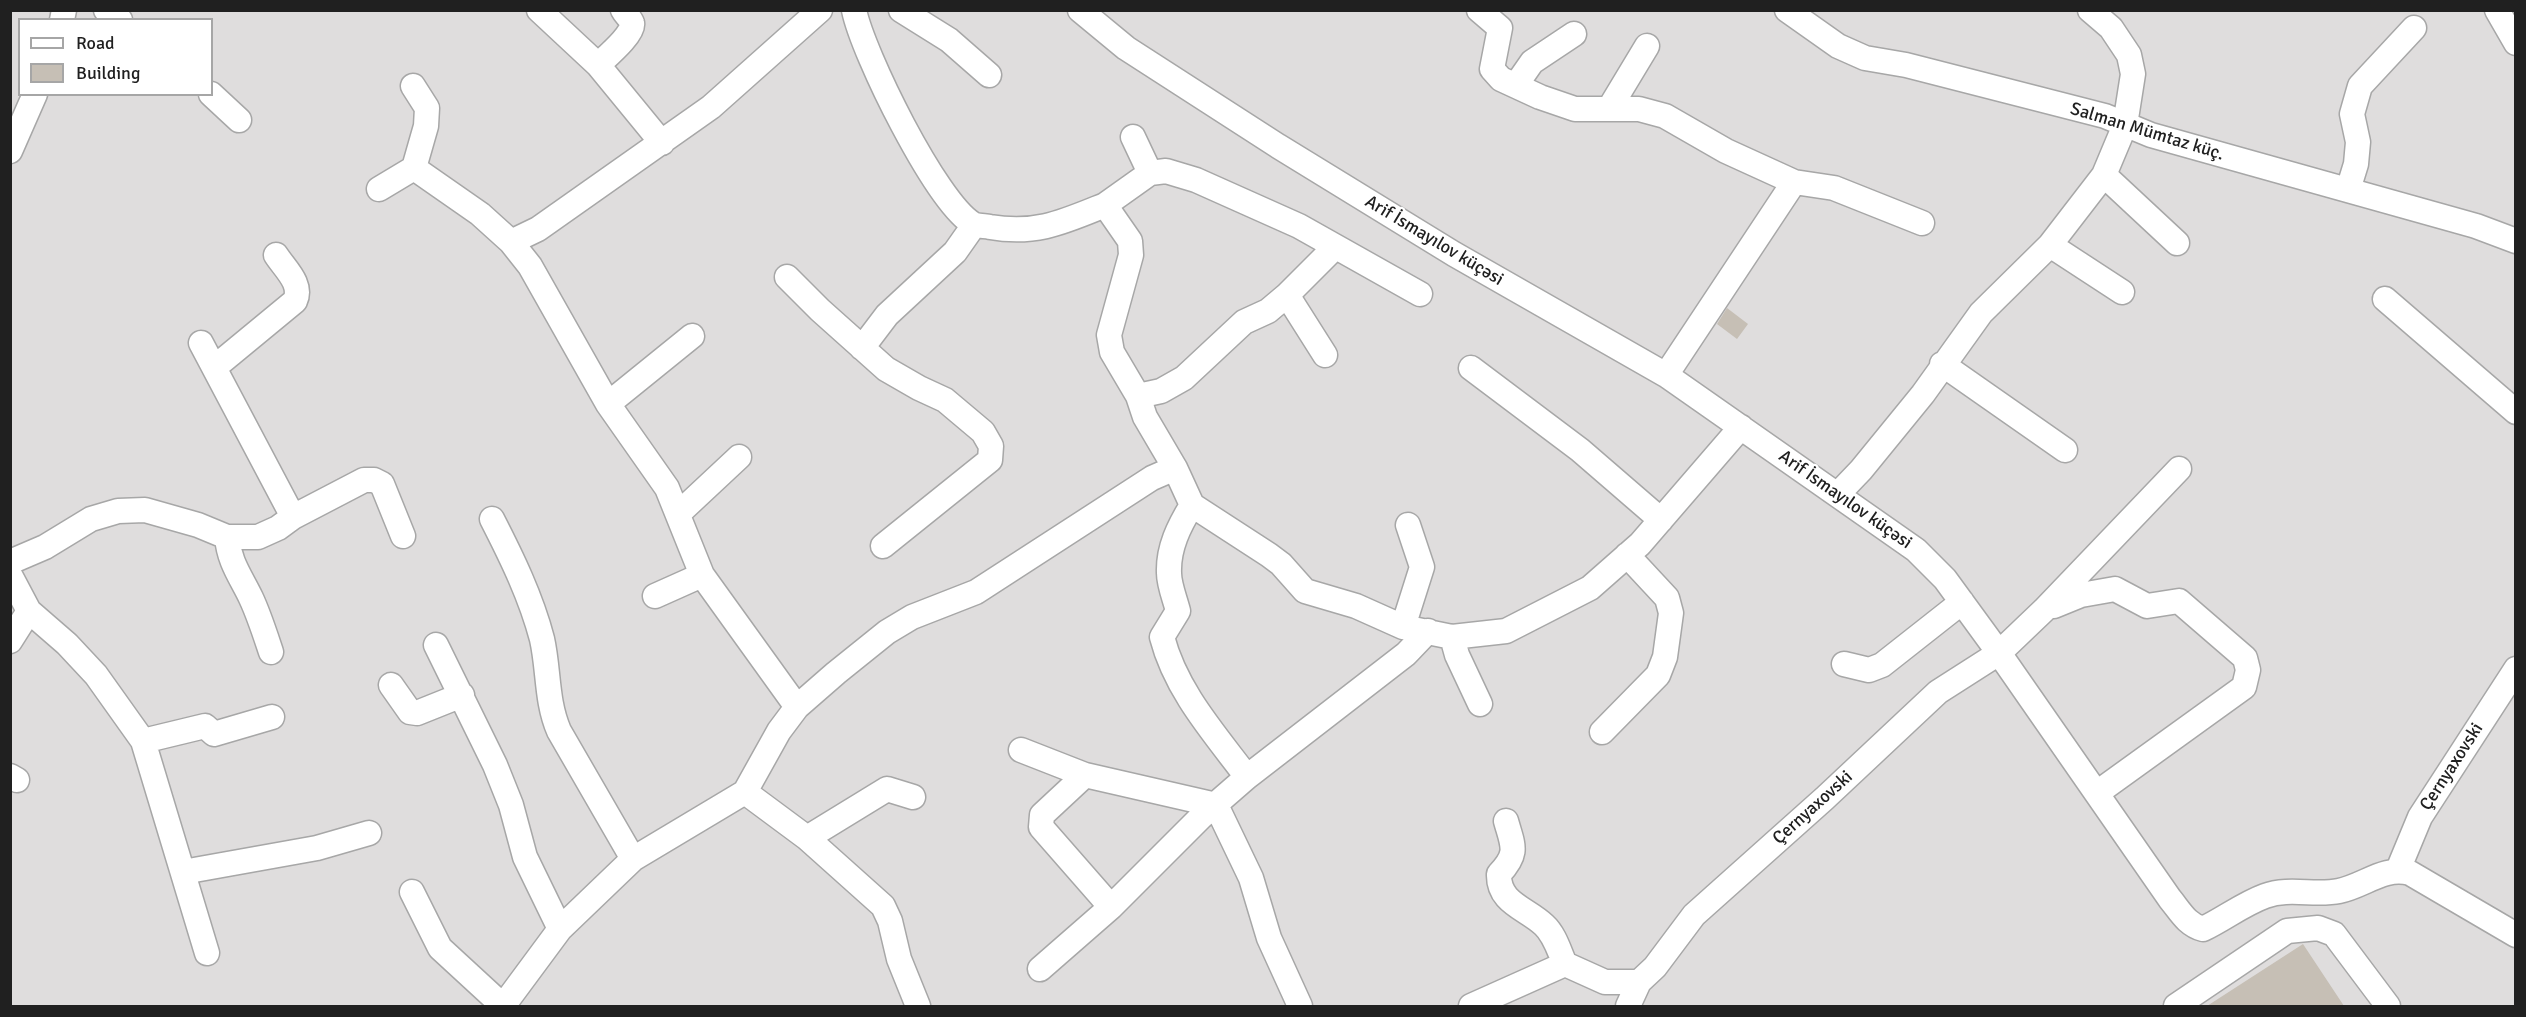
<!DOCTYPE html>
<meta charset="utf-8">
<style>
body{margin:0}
#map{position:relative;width:2526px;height:1017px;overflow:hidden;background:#f2efe6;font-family:Signika,sans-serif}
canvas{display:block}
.frame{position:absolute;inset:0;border:12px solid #202020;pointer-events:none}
.legend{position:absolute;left:18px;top:18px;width:195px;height:78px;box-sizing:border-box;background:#fff;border:2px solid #a6a6a6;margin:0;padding:8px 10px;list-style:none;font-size:18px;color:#202020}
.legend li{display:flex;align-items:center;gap:12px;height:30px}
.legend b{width:30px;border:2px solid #a6a6a6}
</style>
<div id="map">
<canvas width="2526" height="1017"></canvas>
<div class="frame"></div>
<ul class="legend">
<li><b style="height:8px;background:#fff"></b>Road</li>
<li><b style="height:16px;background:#c6bfb5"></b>Building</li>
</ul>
</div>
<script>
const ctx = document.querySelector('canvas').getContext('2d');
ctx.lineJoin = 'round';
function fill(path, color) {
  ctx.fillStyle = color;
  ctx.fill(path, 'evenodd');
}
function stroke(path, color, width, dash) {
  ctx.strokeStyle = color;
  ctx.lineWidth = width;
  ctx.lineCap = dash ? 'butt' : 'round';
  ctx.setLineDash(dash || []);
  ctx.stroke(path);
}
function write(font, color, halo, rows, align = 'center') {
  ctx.font = font + ' Signika,sans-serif';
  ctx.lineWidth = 4.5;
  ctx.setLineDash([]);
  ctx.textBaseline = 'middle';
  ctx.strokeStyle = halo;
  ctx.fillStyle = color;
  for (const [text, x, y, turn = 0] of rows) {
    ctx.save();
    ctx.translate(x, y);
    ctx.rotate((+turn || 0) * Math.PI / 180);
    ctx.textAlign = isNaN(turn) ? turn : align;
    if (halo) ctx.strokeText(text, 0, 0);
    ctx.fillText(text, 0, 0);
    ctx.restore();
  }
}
fill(new Path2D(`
 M11 11H2515V1006H11ZM20 20H212V94H20Z`), '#dfdddd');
fill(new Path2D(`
 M1727 308 1748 324 1737 339 1717 324Z
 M2303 944 2344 1006H2207Z`), '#c6bfb5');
const minor = new Path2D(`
 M106 10 120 20
 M539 10 598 65 662 143
 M854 10C863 54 936 202 973 224 977 226 985 226 990 227 1036 235 1063 222 1105 205L1130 241 1131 255 1109 335 1112 352 1138 396 1145 417 1175 468 1192 505 1269 555 1281 564 1305 591 1356 606 1403 627 1452 637 1506 631 1590 588 1640 544 1741 427
 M901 10 949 40 989 75
 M1080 10 1126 48 1278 146 1454 254 1666 375 1916 550 1945 579 1999 653 2170 899C2180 911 2187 925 2203 929 2224 919 2243 904 2265 896 2289 887 2315 896 2339 891 2364 886 2384 866 2410 873L2516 935
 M1479 10 1500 28 1492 69 1501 79 1540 97 1575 109H1639L1665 116 1726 151 1794 182 1834 188 1922 223
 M1787 10 1838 46 1865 58 1906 65 2105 116 2151 135 2476 226 2516 241
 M2497 10 2516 43
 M62 20 64 10
 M598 65C605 58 635 33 632 23 631 19 625 14 623 10
 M1516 85 1532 62 1574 34
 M413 86 427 108 426 126 414 168
 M211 94 239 120
 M1609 109 1647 46
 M1133 137 1150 173
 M10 151 35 94
 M2104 175 2177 243
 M379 189 414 168 480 214 511 242 530 266 608 404 667 488 702 575 797 707
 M2348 190 2356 164 2358 142 2352 114 2360 86 2414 28
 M1105 205 1150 173 1166 171 1196 180 1299 226 1420 294
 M511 242 538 229 711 107 820 10
 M2050 245 2122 292
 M787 277 820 310 886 369 919 388 945 400 983 432 991 446 990 460 883 546
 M1287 295 1325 355
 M2385 299 2516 412
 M862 348 887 315 955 252 974 225
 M1942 364 2065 450
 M215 367 295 301C303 284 285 269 276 255
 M1471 368 1580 450 1661 520
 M1666 375 1794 182
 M1138 396 1161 391 1184 378 1244 322 1268 311 1287 295 1335 247
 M608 404 692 336
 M1838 494 1861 470 1923 394 1981 313 2050 245 2104 175 2125 125 2133 74 2129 55 2111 28 2090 10
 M1192 505C1179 526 1168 548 1169 573 1169 585 1175 599 1178 611L1162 637C1176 691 1214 733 1247 777
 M678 514 739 457
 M293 517 364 480H374L382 484 403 536
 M492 519C512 558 531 597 542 639 549 670 546 701 559 731L633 859
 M227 537C229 562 241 577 251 598 259 615 265 634 271 652
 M10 562 45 547 91 519 118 511 145 510 198 525 227 537H258L278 528 293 517 201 343
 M10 575 29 611 67 644 96 675 143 741 207 953
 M655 596 702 575
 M2054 606 2081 595 2115 589 2147 606 2179 601 2245 658 2248 670 2244 687 2097 793
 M1403 627 1422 567 1408 525
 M1452 637 1457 655 1480 704
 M10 641 29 611
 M436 645 495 765 511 805 525 857 560 929
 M1844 664 1869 670 1882 665 1962 602
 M391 685 410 712 417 713 462 695
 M1602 732 1658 675 1665 657 1671 613 1667 598 1627 555
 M143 741 205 726 214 734 272 717
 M1021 750 1085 775 1216 805 1251 878 1269 938 1300 1006
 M1085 775 1042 815 1041 827 1111 907 1201 817 1247 777 1406 654 1428 631
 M10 776 17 780
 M745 792 807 838 883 906 890 921 899 959 918 1006
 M1506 821C1513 846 1519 853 1499 874 1498 903 1526 908 1544 925 1555 935 1559 951 1565 964L1605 982H1639L1655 967 1694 915 1825 798 1938 692 1999 653 2044 610 2179 469
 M807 838 887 789 913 797
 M2398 870 2420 817 2516 669
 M183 872 317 848 369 833
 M412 892 440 948 503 1006 560 929 633 859 745 792 779 731 797 707 836 673 887 632 912 617 976 592 1152 478 1175 468
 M1040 969 1111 907
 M1471 1006 1565 964
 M1628 1006 1639 982
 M2176 1006 2287 931 2318 928 2334 934 2388 1006`);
stroke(minor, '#a7a7a7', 27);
stroke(minor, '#fff', 24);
write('18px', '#202020', '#fff', [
 ["Salman Mümtaz küç.",2147,132,17],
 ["Arif İsmayılov küçəsi",1434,241,31],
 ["Arif İsmayılov küçəsi",1845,500,35],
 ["Çernyaxovski",2452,767,-57],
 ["Çernyaxovski",1813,808,-42]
]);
</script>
